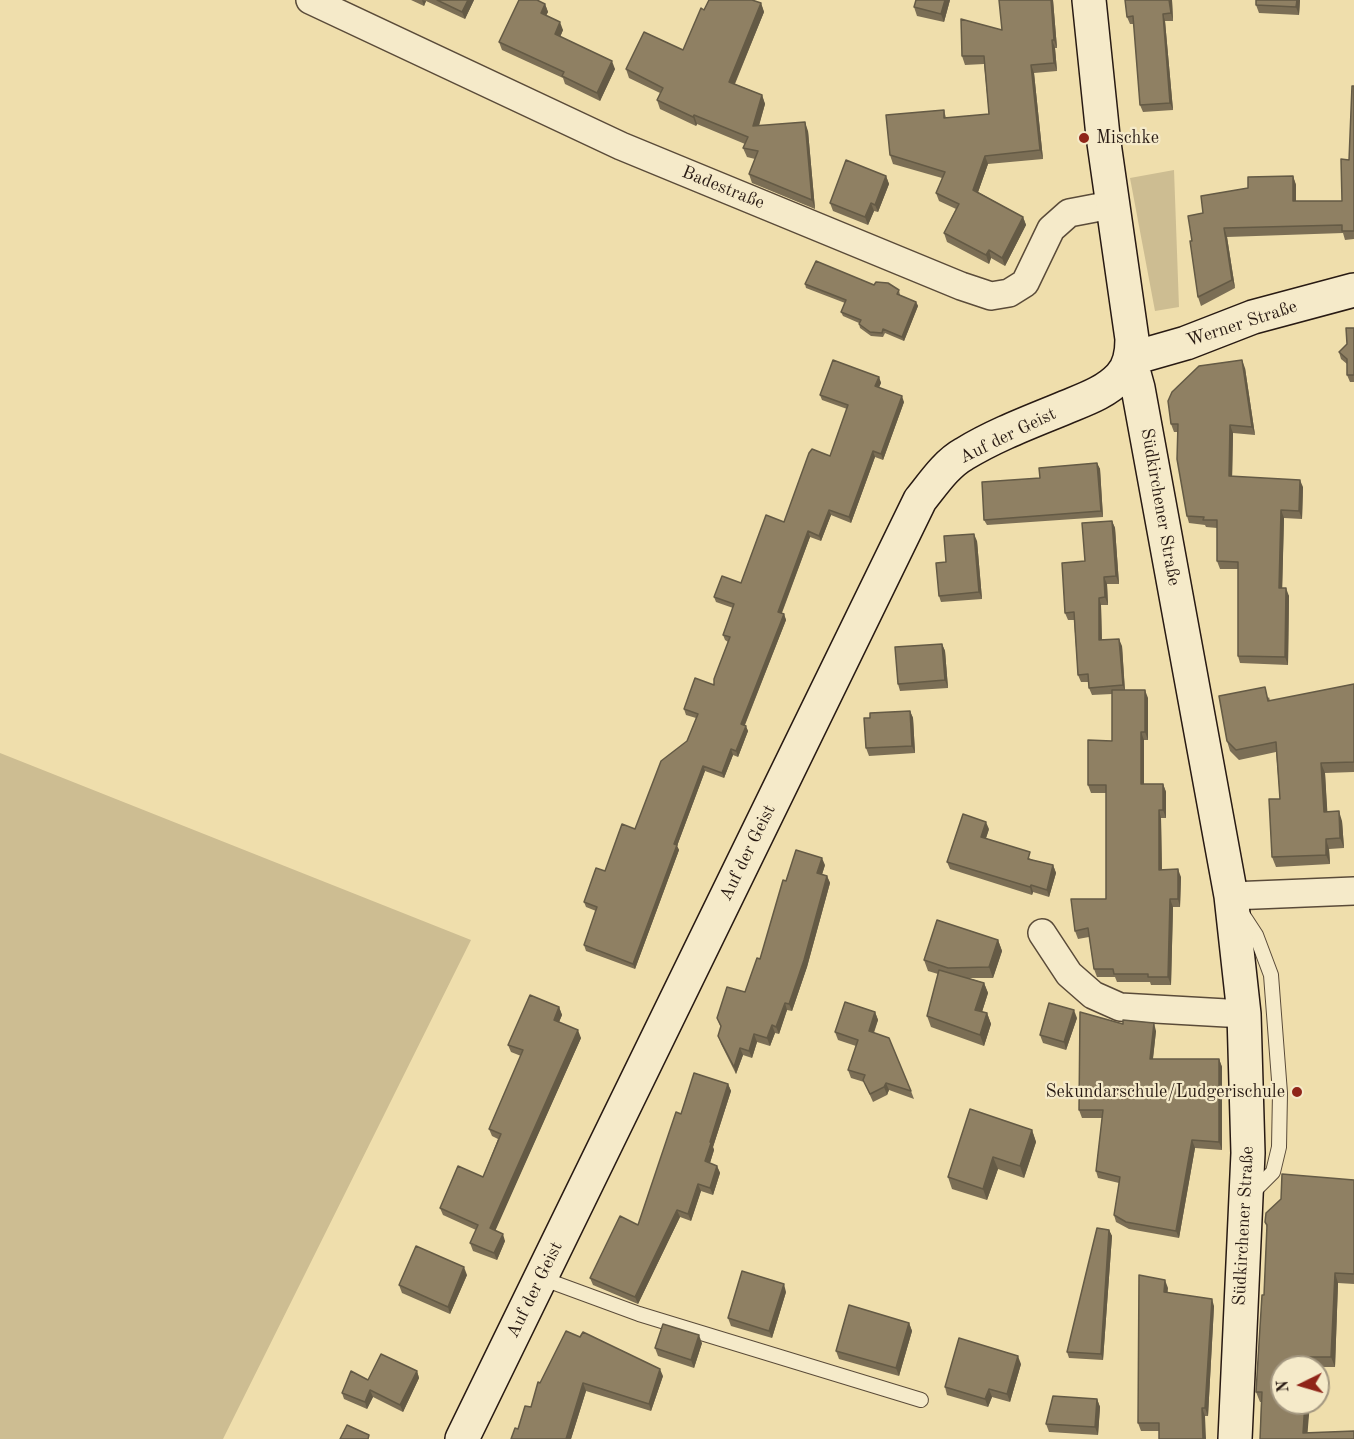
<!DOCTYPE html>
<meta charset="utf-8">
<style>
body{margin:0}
#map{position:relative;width:1354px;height:1439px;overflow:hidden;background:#efdeac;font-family:"Old Standard TT",serif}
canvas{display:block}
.north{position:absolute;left:1270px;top:1355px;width:60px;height:60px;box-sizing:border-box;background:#f5eac9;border:2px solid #a39780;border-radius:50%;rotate:265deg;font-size:16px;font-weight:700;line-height:24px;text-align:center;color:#281a13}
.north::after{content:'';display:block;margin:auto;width:21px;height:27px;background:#8f2418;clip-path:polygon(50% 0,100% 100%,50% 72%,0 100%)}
</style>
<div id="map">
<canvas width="1354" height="1439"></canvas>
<div class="north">N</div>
</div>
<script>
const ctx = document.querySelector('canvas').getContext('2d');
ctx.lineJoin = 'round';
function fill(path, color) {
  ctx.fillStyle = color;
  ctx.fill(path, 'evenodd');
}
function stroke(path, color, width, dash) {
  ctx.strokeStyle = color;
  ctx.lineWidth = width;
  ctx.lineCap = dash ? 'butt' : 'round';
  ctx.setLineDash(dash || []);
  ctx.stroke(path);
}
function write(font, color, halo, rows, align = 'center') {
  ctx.font = font + ' "Old Standard TT",serif';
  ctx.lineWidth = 4.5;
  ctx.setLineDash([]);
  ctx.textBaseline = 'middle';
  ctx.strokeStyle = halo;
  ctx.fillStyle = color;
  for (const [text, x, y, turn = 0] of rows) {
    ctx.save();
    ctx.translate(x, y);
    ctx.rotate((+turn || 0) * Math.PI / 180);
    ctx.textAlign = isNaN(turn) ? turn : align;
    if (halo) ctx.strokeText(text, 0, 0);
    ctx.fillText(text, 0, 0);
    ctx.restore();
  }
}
fill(new Path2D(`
 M1174 170 1179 307 1155 311 1130 178Z
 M0 753 471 940 223 1439H0Z`), '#cdbd92');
const lane = new Path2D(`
 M1241 912 1256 935 1271 975 1280 1093 1279 1147 1273 1172 1251 1194
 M541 1278 639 1314 921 1400`);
const street = new Path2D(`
 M310 0 621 146 961 286 991 296 1009 293 1025 283 1051 229 1069 213 1111 205
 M1231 896 1354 891
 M1042 933 1069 974 1093 995 1120 1007 1244 1014`);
const secondary = new Path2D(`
 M1130 359 1138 388 1231 896 1244 1014 1248 1153 1235 1439
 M1130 359 1186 343 1253 317 1354 290
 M462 1439 920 500C933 484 946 464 964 454 995 435 1030 422 1064 408 1083 400 1105 393 1120 377 1130 367 1132 353 1132 339L1103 136 1089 0`);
stroke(lane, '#5a4b39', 16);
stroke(street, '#5a4b39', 30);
stroke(secondary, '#281a13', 36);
stroke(lane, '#f5eac9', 14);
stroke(street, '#f5eac9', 27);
stroke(secondary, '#f5eac9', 33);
fill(new Path2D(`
 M411 0H474L465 19 426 1 424 6Z
 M950 0 944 22 917 16 914 7Z
 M1053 0 1057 48H1055L1057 71 1034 73 1043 159 988 164 978 192 1023 217 1026 225 1005 266 991 258 989 264 947 242 944 233 956 209 939 201 936 193 942 178 893 164 890 155 944 110 946 118 989 114 984 64 965 65 962 56 1002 30Z
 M1172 0 1173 21H1165L1173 110 1143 112 1140 105 1134 24H1130L1127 17Z
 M1300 0 1299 15 1259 13 1256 5Z
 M761 3 764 12 735 84 762 95 765 104 759 126 808 131 815 209 752 183 749 174 755 159 747 157 743 148 745 144 697 124 696 126 660 109 657 100 660 93 629 78 626 69 683 50 704 10Z
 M545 4 548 12 546 15 563 30 560 37 615 69 600 101 565 84 563 78 502 50 499 42Z
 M1354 86V239L1345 240 1343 233 1227 237 1235 288 1201 306 1198 297 1192 241 1203 213 1248 188 1293 176 1296 185V201H1342L1349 160Z
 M886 176 889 184 878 212 874 211 868 225 833 211 830 203Z
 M805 284 874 285 899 290 900 295 916 302 918 306 904 341 885 333 883 337 871 336 860 328 859 324V323L843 316 841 312 845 303 806 288Z
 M1354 328V382H1350L1347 375V364L1341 359 1339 352 1347 344Z
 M1245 368 1255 435 1233 433 1232 476 1303 487 1302 519 1284 518 1282 588 1289 596 1288 665 1240 663 1238 656V569H1220L1217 561V528L1206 527 1205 525 1189 523 1187 516 1177 432H1174L1171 424Z
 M879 377 881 383 879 387 904 402 883 460 875 457 851 523 831 515 821 541 810 537 782 613 784 614 786 620 745 725 748 731 738 757 733 755 724 778 705 771 677 846 679 850 635 969 586 951 584 945 596 911 586 907 584 902 605 871 635 829 687 741 696 718 686 715 684 709 714 685 728 642 725 640 723 635 733 608 716 602 714 597 741 583 830 456 847 409 822 400 820 395Z
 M1097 463 1100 469 1103 517 987 525 984 520 1040 478Z
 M1112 521 1115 528 1119 584H1107L1108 605H1101L1102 640 1122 646 1125 690 1148 698V740H1144V784H1163L1166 792V818H1161L1162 870 1181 877 1180 907H1173L1171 985H1151L1150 982H1117L1115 977H1097L1094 969 1089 937 1078 939 1075 931 1106 899V793H1091L1088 785 1112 741V694L1092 695 1089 688V682H1081L1078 675 1074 620H1068L1065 613 1085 561Z
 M977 541 982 599 941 602 939 596 946 562Z
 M942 644 945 651 948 688 900 691 898 684Z
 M1354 684V772L1325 773 1327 812 1342 821 1344 848 1329 849 1330 864 1276 867 1272 857 1280 799 1276 752 1239 760 1230 751 1227 741 1269 697 1270 701Z
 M910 711 913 718 915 753 869 756 866 748 870 718Z
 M989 829 986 838 1033 860 1053 865 1056 873 1049 897 1033 892 1032 895 950 869 947 862Z
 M825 865 822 874 827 876 830 883 807 967 792 1011 787 1010 779 1034 775 1033 770 1046 757 1042 752 1058 743 1055 736 1074 721 1044 718 1036 721 1028 717 1018 745 992 760 959 786 881Z
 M998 940 1002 951 993 978H969L984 983 988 993 982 1012 987 1013 991 1024 984 1046 931 1027 927 1016 938 974 928 971 924 960Z
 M559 1007 562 1015 559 1022 581 1038 495 1230 505 1241 497 1260 473 1251 470 1243 476 1230 443 1215 440 1208 483 1177 498 1139 492 1136 489 1129 521 1056 511 1052 508 1045Z
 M875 1012 878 1020 874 1033 911 1091 914 1099 889 1090 887 1095 873 1102 864 1082 851 1078 848 1070 856 1046 838 1040 835 1032Z
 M1077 1018 1066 1050 1043 1043 1040 1035Z
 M1123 1024 1156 1031 1153 1059H1219L1222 1067V1150L1195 1148 1179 1238 1129 1229 1116 1222 1114 1215 1119 1183 1098 1178 1096 1171 1102 1118H1082L1079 1110Z
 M728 1084 731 1091 713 1147 714 1150 710 1163 717 1166 720 1173 713 1195 701 1191 691 1221 680 1217 638 1304 593 1285 590 1278 638 1225 681 1114Z
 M1032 1130 1036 1142 1024 1178 998 1169 987 1200 952 1189 948 1177Z
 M1354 1180V1284L1338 1283 1335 1367H1312L1307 1433 1260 1439 1261 1402H1260L1256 1392 1264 1295 1267 1228 1265 1222Z
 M1109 1230 1112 1236 1103 1360 1069 1358 1067 1352Z
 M467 1275 450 1314 402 1293 399 1285Z
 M1168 1288 1167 1292 1214 1306 1208 1416H1205L1159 1431H1141L1138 1423Z
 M786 1292 772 1338 731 1326 728 1318Z
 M909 1323 912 1331 899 1376 839 1359 836 1351Z
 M702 1343 694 1368 658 1356 655 1348Z
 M1021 1364 1010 1402 992 1397 988 1407 947 1395 945 1387Z
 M417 1371 419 1378 403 1412 373 1397 367 1409 344 1399 342 1393 368 1380Z
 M663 1376 651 1411 586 1391 571 1439H511L531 1407 540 1383Z
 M1097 1399 1100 1407 1098 1435 1049 1432 1046 1424Z`), '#7b6e55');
fill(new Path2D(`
 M422 0 426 1 424 6Z
 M468 0H474L465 19 462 12Z
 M945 0H950L944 22 941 14Z
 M1051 0H1053L1057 48 1054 40Z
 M1169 0H1172L1173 21 1171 13Z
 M1297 0H1300L1299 15 1296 7Z
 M761 3 764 12 732 90 729 82Z
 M545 4 548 12 544 20 541 13Z
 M1163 14 1165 21 1173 110 1170 103Z
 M560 22 563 30 558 42 555 34Z
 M1052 40 1055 48 1057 71 1054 63Z
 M612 61 615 69 600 101 597 93Z
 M1031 65 1034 73 1043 159 1040 150Z
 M762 95 765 104 756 135 753 126Z
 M694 115 697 124 696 126 693 117Z
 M805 122 808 131 815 209 812 200Z
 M985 156 988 164 976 198 973 190Z
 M886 176 889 184 878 212 875 205Z
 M1293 176 1296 185V209L1293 201Z
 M871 203 874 211 868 225 865 217Z
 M1023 217 1026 225 1005 266 1002 258Z
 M1224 228 1227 237 1235 288 1232 280Z
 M989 250 991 258 989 264 986 255Z
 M916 302 918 306 904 341 902 337Z
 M1242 360 1245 368 1255 435 1252 427Z
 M879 377 881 383 877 392 875 386Z
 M902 396 904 402 883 460 881 454Z
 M1230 425 1233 433 1232 483 1229 476Z
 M873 451 875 457 851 523 849 517Z
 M1097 463 1100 469 1103 517 1101 511Z
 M1300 480 1303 487 1302 519 1299 511Z
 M829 510 831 515 821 541 819 536Z
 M1281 510 1284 518 1282 596 1279 588Z
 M1112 521 1115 528 1119 584 1116 576Z
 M808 531 810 537 780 617 778 612Z
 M974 534 977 541 982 599 979 592Z
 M1104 577 1107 584 1108 605 1105 597Z
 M1286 588 1289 596 1288 665 1285 657Z
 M1099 598 1101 605 1102 648 1099 640Z
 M784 614 786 620 743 729 741 724Z
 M1119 639 1122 646 1125 693 1123 685Z
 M942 644 945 651 948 688 945 680Z
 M1145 690 1148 698V740L1145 732Z
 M910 711 913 718 915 753 912 746Z
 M746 726 748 731 738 757 736 751Z
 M1141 732 1144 740V792L1141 784Z
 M731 749 733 755 724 778 722 773Z
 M1321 763 1325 773 1328 822 1324 812Z
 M703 766 705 771 677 846 679 850 635 969 633 964 674 844Z
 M1163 784 1166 792V818L1163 810Z
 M1159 810 1161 818 1162 878 1159 870Z
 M1339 811 1342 821 1344 848 1340 838Z
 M986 822 989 829 984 844 981 837Z
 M1326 839 1329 849 1330 864 1326 855Z
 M822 858 825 865 820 881 817 873Z
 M1053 865 1056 873 1049 897 1047 890Z
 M1178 869 1181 877 1180 907 1178 899Z
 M827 876 830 883 807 967 792 1011 789 1004Z
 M1031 885 1033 892 1032 895 1030 887Z
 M1170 899 1173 907 1171 985 1168 977Z
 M998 940 1002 951 993 978 989 967Z
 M984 983 988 993 979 1021 975 1010Z
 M785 1003 787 1010 779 1034 776 1027Z
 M559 1007 562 1015 557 1027 554 1020Z
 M1074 1010 1077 1018 1066 1050 1064 1042Z
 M875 1012 878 1020 871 1039 869 1031Z
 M987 1013 991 1024 984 1046 980 1035Z
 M1154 1023 1156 1031 1152 1066 1150 1059Z
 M772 1025 775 1033 770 1046 767 1038Z
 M578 1030 581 1038 493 1236 490 1228Z
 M754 1034 757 1042 752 1058 749 1051Z
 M740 1048 743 1055 736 1074 734 1067Z
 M1219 1059 1222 1067V1150L1219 1142Z
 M886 1083 889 1090 887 1095 884 1087Z
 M728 1084 731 1091 713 1147 714 1150 708 1169 705 1161 710 1142Z
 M1032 1130 1036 1142 1024 1178 1020 1166Z
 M1192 1140 1195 1148 1179 1238 1176 1231Z
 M993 1157 998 1169 987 1200 983 1189Z
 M717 1166 720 1173 713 1195 710 1188Z
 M698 1184 701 1191 691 1221 688 1214Z
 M677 1210 680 1217 638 1304 635 1297Z
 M1109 1230 1112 1236 1103 1360 1101 1354Z
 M503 1234 505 1241 497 1260 494 1253Z
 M464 1267 467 1275 450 1314 448 1307Z
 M1335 1273 1338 1283 1335 1367 1331 1357Z
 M1165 1280 1168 1288 1167 1300 1164 1292Z
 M784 1284 786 1292 772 1338 769 1331Z
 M1212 1299 1214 1306 1208 1416 1205 1408Z
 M909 1323 912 1331 899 1376 896 1368Z
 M699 1335 702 1343 694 1368 691 1360Z
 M1018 1356 1021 1364 1010 1402 1007 1394Z
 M1309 1357 1312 1367H1308Z
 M660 1369 663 1376 651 1411 649 1404Z
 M417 1371 419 1378 403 1412 400 1405Z
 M583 1383 586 1391 571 1439H566Z
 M989 1389 992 1397 988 1407 985 1399Z
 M370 1390 373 1397 367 1409 365 1402Z
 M1097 1399 1100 1407 1098 1435 1095 1427Z
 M1305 1403H1310L1307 1439 1303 1433Z
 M1202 1408 1205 1416 1206 1439H1203Z`), '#645a45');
const building = new Path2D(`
 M437 0H468L462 12Z
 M519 0H537L545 4 541 13 560 22 555 34 612 61 597 93 562 76 564 72 499 42Z
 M709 0H752L761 3 729 82 762 95 753 126 805 122 812 200 749 174 758 151 743 148 748 137 694 115 693 117 657 100 663 88 626 69 644 32 683 50 701 8 704 10Z
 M916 0H945L941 14 914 7Z
 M999 0H1051L1054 40H1052L1054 63 1031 65 1040 150 985 156 973 190 1023 217 1002 258 989 250 986 255 944 233 959 204 936 193 945 172 890 155 886 115 944 110V118L989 114 984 56H962L961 19 1002 30Z
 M1125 0H1169L1171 13 1163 14 1170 103 1140 105 1133 16 1127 17Z
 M1256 0H1297L1296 7 1256 5Z
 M1352 86H1354V231H1342V225L1224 228 1232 280 1198 297 1190 241H1192L1188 216 1203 213 1201 196 1248 188V177L1293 176V201H1342L1341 159 1349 160Z
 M846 160 886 176 875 205 871 203 865 217 830 203Z
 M816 261 874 285 876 282 888 283 899 290 897 294 916 302 902 337 883 329 882 333 870 332 859 324 861 320 841 312 846 300 805 284Z
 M1346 328H1354V375H1347V359L1339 352 1347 344Z
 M833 360 879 377 875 386 902 396 881 454 873 451 849 517 829 510 819 536 808 531 778 612 784 614 741 724 746 726 736 751 731 749 722 773 703 766 674 844 677 845 633 964 584 945 597 907 584 902 596 868 605 871 622 824 635 829 661 761 687 741 698 714 684 709 695 678 714 685V679L730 637 723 635 734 604 714 597 722 576 741 583 766 515 784 522 809 453 812 449 830 456 848 405 820 395Z
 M1242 360 1252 427 1230 425 1229 476 1300 480 1299 511 1281 510 1279 588H1286L1285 657 1238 656V562L1217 561V520H1203L1204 517 1187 516 1177 459 1178 424H1171L1168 401 1172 392 1199 366Z
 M1097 463 1101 511 984 520 982 482 1040 478 1039 468Z
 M1112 521 1116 576 1104 577 1105 597 1099 598V640L1119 639 1123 685 1089 688 1088 674 1078 675 1074 612 1065 613 1062 563 1085 561 1082 523Z
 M974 534 979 592 939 596 936 563 946 562 944 536Z
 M942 644 945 680 898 684 895 647Z
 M1354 684V762L1321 763 1324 812 1339 811 1340 838 1326 839V855L1272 857 1269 799H1280L1276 742 1236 750 1227 741 1219 696 1265 687 1268 701Z
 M1112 690H1145V732H1141V784H1163V810H1159V870L1178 869V899H1170L1168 977H1148V974H1114L1113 969H1094L1088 928 1075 931 1071 899H1106V785H1088V740L1112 741Z
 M910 711 912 746 866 748 864 718H870V713Z
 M963 814 986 822 981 837 1030 852 1028 859 1053 865 1047 890 1031 885 1030 887 947 862Z
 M796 850 822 858 817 873 827 876 804 960 789 1004 785 1003 776 1027 772 1025 767 1038 754 1034 749 1051 740 1048 734 1067 718 1036 721 1026 717 1018 727 987 745 992 757 958 760 959 783 880 786 881Z
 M937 920 998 940 989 967 948 968 924 960Z
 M939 970 984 983 975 1010 987 1013 980 1035 927 1016Z
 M530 995 559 1007 554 1020 578 1030 490 1228 503 1234 494 1253 470 1243 478 1225 440 1208 458 1166 483 1177 501 1134 489 1129 523 1050 508 1045Z
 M845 1002 875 1012 869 1031 889 1038 911 1091 886 1083 884 1087 870 1094 863 1080 865 1075 848 1070 858 1040 835 1032Z
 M1049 1003 1074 1010 1064 1042 1040 1035Z
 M1080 1012 1123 1024V1020L1154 1023 1150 1059H1219V1142L1192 1140 1176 1231 1126 1222 1114 1215 1120 1177 1096 1171 1103 1110H1079Z
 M694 1073 728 1084 710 1142 711 1143 705 1161 717 1166 710 1188 698 1184 688 1214 677 1210 635 1297 590 1278 620 1216 638 1225 676 1112 681 1114Z
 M970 1109 1032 1130 1020 1166 993 1157 983 1189 948 1177Z
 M1282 1174 1354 1180V1274L1335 1273 1331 1357H1309L1308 1367H1282V1403H1305L1303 1433 1354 1431V1439H1260L1262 1392H1256L1262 1295H1264L1267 1225 1265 1222 1266 1213 1281 1199Z
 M1097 1228 1109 1230 1101 1354 1067 1352Z
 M416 1246 464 1267 448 1307 399 1285Z
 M742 1271 784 1284 769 1331 728 1318Z
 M1139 1275 1165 1280 1164 1292 1212 1299 1205 1408H1202L1203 1439H1159V1423H1138Z
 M849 1305 909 1323 896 1368 836 1351Z
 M663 1324 699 1335 691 1360 655 1348Z
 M566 1331 580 1337 583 1332 660 1369 649 1404 583 1383 566 1439H511L515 1428 518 1429 525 1406 531 1407 538 1382 540 1383Z
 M959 1338 1018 1356 1007 1394 989 1389 985 1399 945 1387Z
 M381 1354 417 1371 400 1405 370 1390 365 1402 342 1393 351 1371 368 1380Z
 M1053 1396 1097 1399 1095 1427 1046 1424Z
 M347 1425 369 1435 368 1439H340Z`);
fill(building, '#8f8063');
stroke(building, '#645a45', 1.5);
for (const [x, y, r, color] of [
 [1084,138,6,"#8f2418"],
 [1297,1092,6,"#8f2418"]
]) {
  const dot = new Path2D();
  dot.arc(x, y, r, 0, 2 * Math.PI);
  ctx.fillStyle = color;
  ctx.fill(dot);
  stroke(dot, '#f5eac9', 2);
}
write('18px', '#281a13', '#f5eac9', [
 ["Mischke",1096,138],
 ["Sekundarschule/Ludgerischule",1285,1092,"right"]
], 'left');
write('18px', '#281a13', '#f5eac9', [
 ["Badestraße",723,188,22],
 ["Werner Straße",1242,324,-18],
 ["Auf der Geist",1008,436,-26],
 ["Südkirchener Straße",1160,507,80],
 ["Auf der Geist",748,853,-64],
 ["Südkirchener Straße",1244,1226,-87],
 ["Auf der Geist",535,1290,-64]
]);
</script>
